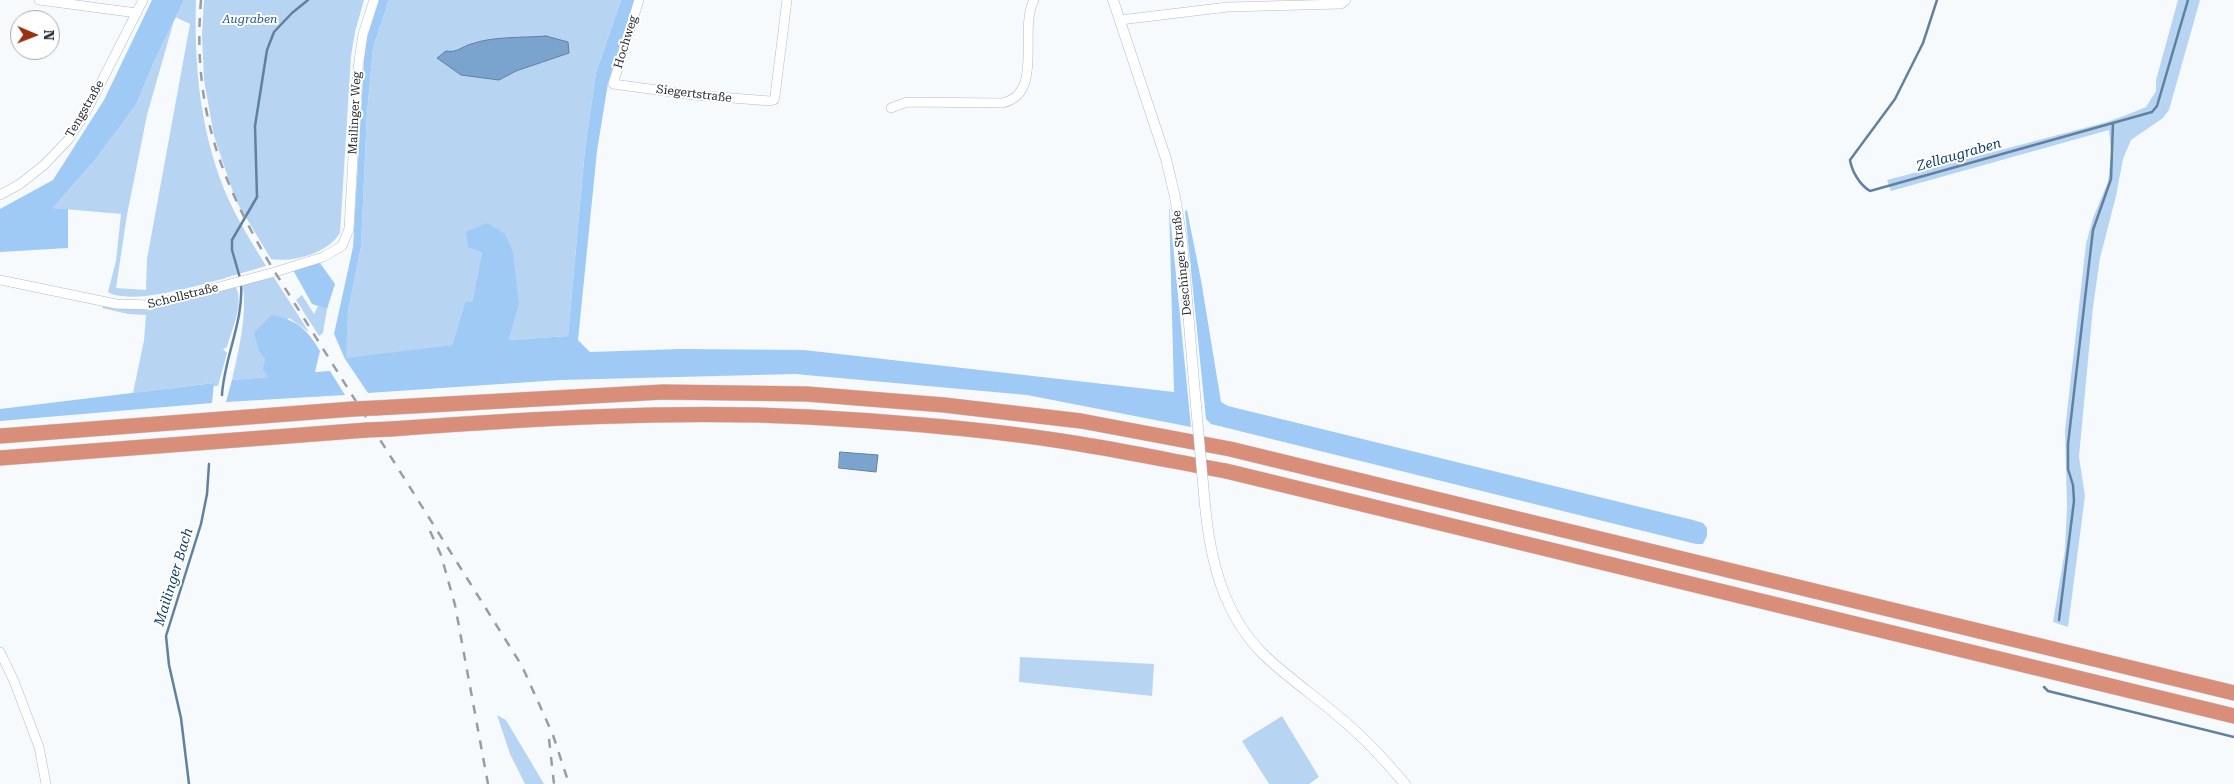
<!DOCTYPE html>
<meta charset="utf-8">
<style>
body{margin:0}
#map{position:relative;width:2234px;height:784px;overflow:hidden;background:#f7fafd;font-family:"Roboto Serif",serif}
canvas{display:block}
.north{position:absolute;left:10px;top:10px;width:50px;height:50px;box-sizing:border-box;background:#fff;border:1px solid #a9abae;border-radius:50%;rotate:91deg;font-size:14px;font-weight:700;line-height:20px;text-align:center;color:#282e34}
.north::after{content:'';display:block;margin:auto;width:18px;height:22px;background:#993210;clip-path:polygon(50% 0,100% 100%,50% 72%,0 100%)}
</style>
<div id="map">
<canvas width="2234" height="784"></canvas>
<div class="north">N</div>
</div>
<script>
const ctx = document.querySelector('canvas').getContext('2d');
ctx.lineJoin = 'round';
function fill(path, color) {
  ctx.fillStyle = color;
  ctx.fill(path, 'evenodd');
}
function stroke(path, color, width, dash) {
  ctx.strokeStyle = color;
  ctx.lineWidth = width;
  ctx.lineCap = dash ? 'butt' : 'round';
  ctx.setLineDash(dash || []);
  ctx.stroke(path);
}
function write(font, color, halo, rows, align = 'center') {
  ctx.font = font + ' "Roboto Serif",serif';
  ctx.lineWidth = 4;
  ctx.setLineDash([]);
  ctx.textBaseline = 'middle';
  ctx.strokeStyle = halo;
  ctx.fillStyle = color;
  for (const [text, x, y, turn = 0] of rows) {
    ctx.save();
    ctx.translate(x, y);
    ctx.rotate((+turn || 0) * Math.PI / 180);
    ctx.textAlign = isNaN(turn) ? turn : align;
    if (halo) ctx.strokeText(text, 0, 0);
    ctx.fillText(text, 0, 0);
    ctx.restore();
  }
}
fill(new Path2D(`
 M184 0H196C194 65 200 128 224 189 235 216 251 241 266 266 233 275 136 309 108 292L116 261 121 214 53 208 95 160 136 105 153 64ZM175 17 190 24 147 259 146 290 116 288 127 215 147 115Z
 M204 0H364L355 32 351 56 340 233C328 253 294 263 271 259L236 201 214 136 204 80 202 35Z
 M389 0H621L596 73 585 149 568 336 509 340 519 305 482 252 472 302H465L452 345 345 359 348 311 361 247 367 113 373 48Z
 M2178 0H2200L2169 110 2163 118 2131 140 2123 159 2116 196 2100 258 2093 307 2079 457 2085 496 2068 627 2053 622 2065 550 2067 507 2065 430 2086 244 2093 218 2108 182 2111 153 2109 130 1891 191 1887 180 2107 122 2129 114 2146 107 2156 91V80Z
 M273 276 309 332 289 318 259 351 265 360 268 377 232 380C239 348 247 318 243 285Z
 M236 287C244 304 232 329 227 347L223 349 227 353 218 386H213V383L133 393 144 340 146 315 128 314 102 308 103 306 134 308Z
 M302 295 314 314 318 306 327 309 323 333 319 336 296 300Z
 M1020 657 1154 664 1152 696 1019 682Z
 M497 715 506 720 544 784H525L510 754Z
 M1282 716 1319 777 1309 784H1269L1242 741Z`), '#b7d5f3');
fill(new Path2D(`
 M152 0H184L153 64 136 105 95 160 53 208 68 209V248L0 252V209L53 180 104 100Z
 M379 0H389L373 48 367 113 361 247 348 311 346 358 452 345 465 302H472L482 252 468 247 466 232 487 223 505 234 513 252 519 305 509 340 568 336 585 149 596 73 621 0H634L608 83 597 151 578 340 590 352 681 349 804 350 1174 392 1169 204 1191 427 1027 395 795 374 560 380 368 393 345 359 334 334 353 247 365 44Z
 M1187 210 1201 280 1221 402 1228 406 1693 520 1703 523 1707 528V536L1703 544H1696L1211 424 1206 419 1185 211Z
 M320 263 335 284 327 309 312 304 293 270Z
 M272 315C297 320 307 329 320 351L315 372 330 371 345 395 226 402 232 380 268 377 263 369 265 360 259 351 254 333Z
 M214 383 212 403 0 421V409Z`), '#9fcaf5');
const water = new Path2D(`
 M546 36 568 42 569 53 516 71 499 80 461 75 437 58 446 51C457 53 461 47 471 44 494 36 522 38 546 36Z
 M840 452 878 455 876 472 839 468Z`);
fill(water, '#7aa4cd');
stroke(water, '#61819f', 1);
stroke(new Path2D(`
 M1937 0 1923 43 1895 99 1850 160C1852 172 1860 185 1870 191L2152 112 2157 106 2188 0
 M240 278 232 250V240L257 197 255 126 267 50 274 32 292 13 308 0
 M222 395C224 358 244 321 241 283
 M2059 620 2074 501 2073 485 2068 469V444L2093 230 2111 179 2113 123
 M2044 687 2048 691 2234 737
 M189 784 181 718 169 665 166 636 201 524 207 494 209 464`), '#61819f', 2.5);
const minor = new Path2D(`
 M39 0 137 13
 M639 0 613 84 694 95 770 101 774 100 775 96 787 0
 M1120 20 1228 7 1341 4 1346 0
 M891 108 907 102 1002 103C1045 94 1018 30 1034 0
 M0 195 20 184 44 165 68 140 86 112 143 0
 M0 280 116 304 151 305 275 272 323 257 342 246 349 229 358 68 363 34 374 0
 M0 652 14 681 39 747 46 784`);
const tertiary = new Path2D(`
 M1113 0 1166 159 1175 197 1182 241 1196 406
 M1205 505C1210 559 1223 614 1263 654 1291 681 1324 702 1353 729 1372 746 1389 765 1405 784`);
const motorway = new Path2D(`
 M376 408 663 392 807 394 944 405 1081 421 1230 449 2234 693
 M391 429C529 419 669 410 808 417 898 422 991 429 1080 444 1129 452 1177 462 1226 471L2234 716
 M0 436 353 409
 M0 458 367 430`);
stroke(minor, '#aebdcc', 10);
stroke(tertiary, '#aebdcc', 11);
stroke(motorway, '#d4d5d6', 16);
stroke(minor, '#fff', 9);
stroke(tertiary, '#fff', 10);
stroke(motorway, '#d88e78', 15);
stroke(new Path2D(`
 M201 0C192 105 220 181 273 269L522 666 553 735 569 784
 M430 531 441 555 455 605 488 784
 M549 739 554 784`), '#999da2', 2.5, [9, 9]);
const tertiaryBridge = new Path2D(`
 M1196 406 1205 505`);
const motorwayBridge = new Path2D(`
 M353 409 376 408
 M367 430 391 429`);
stroke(tertiaryBridge, '#aebdcc', 11, []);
stroke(motorwayBridge, '#d4d5d6', 16, []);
stroke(tertiaryBridge, '#fff', 10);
stroke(motorwayBridge, '#d88e78', 15);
write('italic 12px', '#1d598f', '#fff', [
 ["Augraben",250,19]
]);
write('12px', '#282e34', '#fff', [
 ["Hochweg",626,42,-73],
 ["Siegertstraße",694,94,7],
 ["Tengstraße",85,109,-60],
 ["Mailinger Weg",355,113,-87],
 ["Deschinger Straße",1182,263,-96],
 ["Schollstraße",183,296,-14]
]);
write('italic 14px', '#124068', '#fff', [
 ["Zellaugraben",1959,155,-16],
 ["Mailinger Bach",174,577,-73]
]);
</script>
